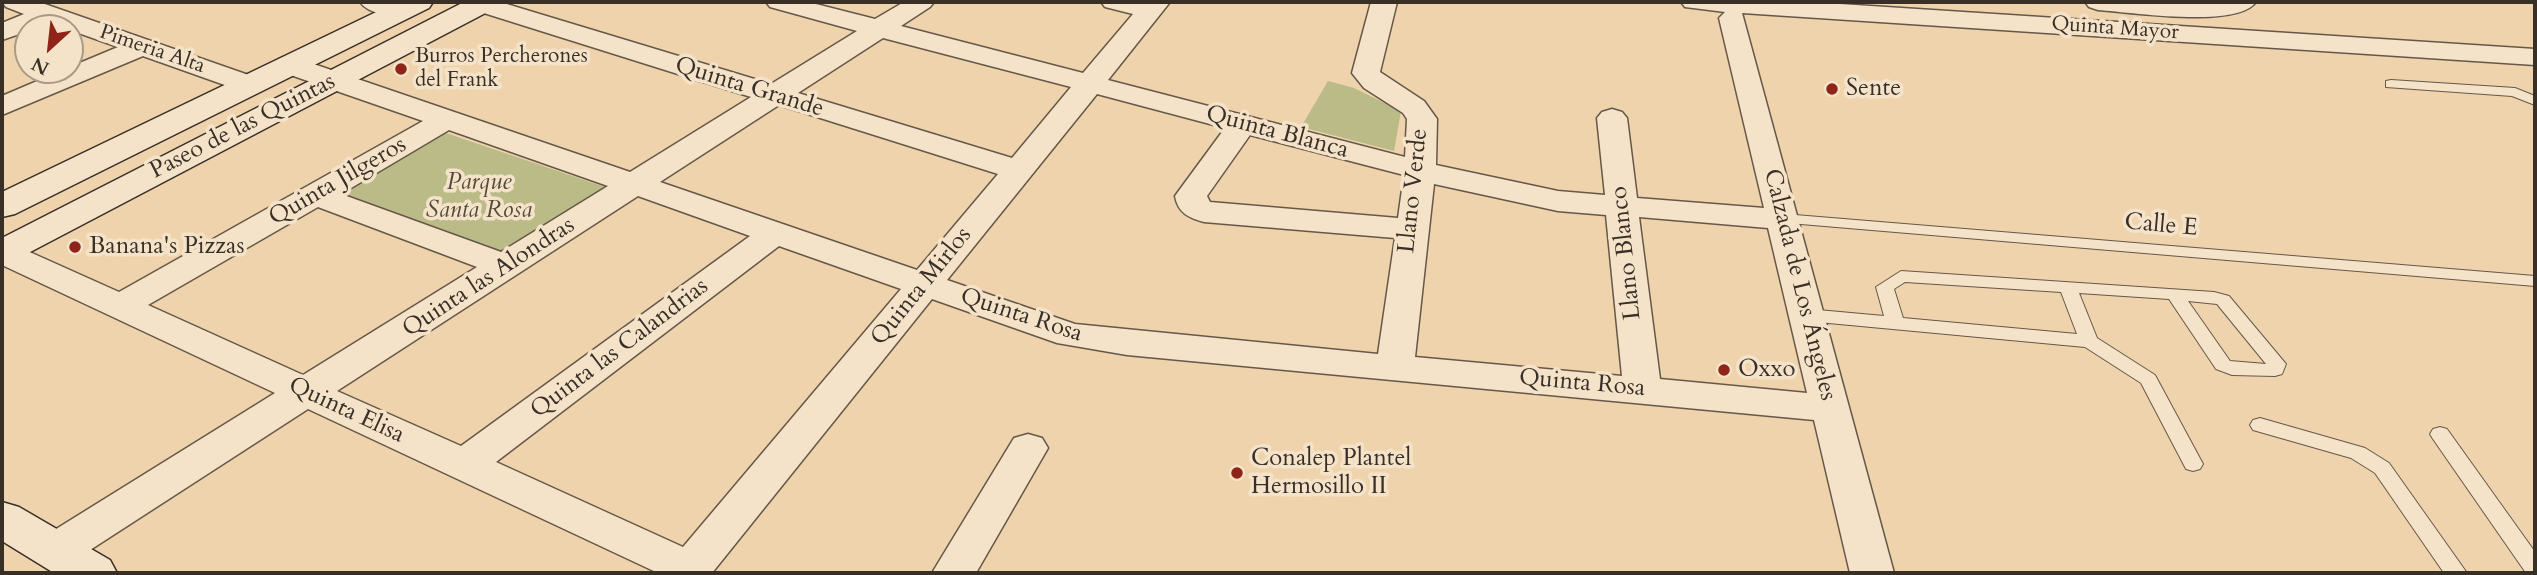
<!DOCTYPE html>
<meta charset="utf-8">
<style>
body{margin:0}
#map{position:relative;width:2537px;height:575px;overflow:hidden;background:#eed3ac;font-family:Cardo,serif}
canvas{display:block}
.frame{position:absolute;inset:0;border:4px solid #382f26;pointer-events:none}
.north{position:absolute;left:14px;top:14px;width:70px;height:70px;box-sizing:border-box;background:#f4e2c9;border:2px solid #a99a88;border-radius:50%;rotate:207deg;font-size:19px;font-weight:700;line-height:28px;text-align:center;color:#382f26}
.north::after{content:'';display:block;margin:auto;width:24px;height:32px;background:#8f2418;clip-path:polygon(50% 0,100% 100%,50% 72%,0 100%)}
</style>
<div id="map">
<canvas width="2537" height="575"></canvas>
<div class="frame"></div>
<div class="north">N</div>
</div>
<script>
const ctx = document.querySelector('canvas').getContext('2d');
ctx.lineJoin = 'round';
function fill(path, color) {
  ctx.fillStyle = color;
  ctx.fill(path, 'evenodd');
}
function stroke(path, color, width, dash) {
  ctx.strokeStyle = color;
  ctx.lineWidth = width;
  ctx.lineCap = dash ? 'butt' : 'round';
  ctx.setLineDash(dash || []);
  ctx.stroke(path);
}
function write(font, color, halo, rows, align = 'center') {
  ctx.font = font + ' Cardo,serif';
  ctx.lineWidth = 7;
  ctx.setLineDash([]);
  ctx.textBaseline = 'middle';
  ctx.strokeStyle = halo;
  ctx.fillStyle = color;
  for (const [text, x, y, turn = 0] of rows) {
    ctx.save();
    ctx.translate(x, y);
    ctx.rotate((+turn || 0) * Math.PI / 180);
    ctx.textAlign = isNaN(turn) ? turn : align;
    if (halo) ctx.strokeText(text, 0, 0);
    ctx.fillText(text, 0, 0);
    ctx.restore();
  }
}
fill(new Path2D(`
 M1328 81 1354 88 1401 111 1394 151 1301 127Z
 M443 132 605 187 497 256 331 193Z`), '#bbbb87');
const lane = new Path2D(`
 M2391 80 2515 88 2535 96V105L2512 96 2386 87V81Z
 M1783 214 2535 276V286L1777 222 1775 219Z
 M1901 271 2214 292 2229 296 2286 364 2282 374 2275 376 2232 375 2216 369 2169 299 2079 293 2097 338 2155 375 2203 464 2200 469 2193 471 2186 469 2141 383 2085 347 1807 321 1798 315 1807 309 1884 316 1876 287ZM1905 282 2061 292 2077 334 1903 318 1894 289ZM2188 301 2217 304 2266 364 2230 361Z
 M2260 418 2365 448 2389 463 2467 573H2444L2375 473 2351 458 2253 430 2250 425 2253 420Z
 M2440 427 2447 429 2535 552V573H2526L2433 439 2430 434 2433 429Z`);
const street = new Path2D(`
 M2 2H39L260 79 264 85 260 91 250 94 143 56 2 115V96L63 70H70V67L118 47 70 30V28L49 23 28 28V31L2 40V23L24 14 6 7Z
 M360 2C375 1 404 0 414 10L410 16C397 19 368 14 360 2Z
 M469 2H500L771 84 857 31 770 7 766 2H808L875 19 904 2H934L930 7 901 26 1083 73 1133 14 1105 7 1101 2H1170L1108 80 1405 157 1407 119 1403 113 1364 88 1352 73 1371 2H1397L1380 72 1424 101 1437 119 1436 165 1558 191 1605 195 1597 118 1602 112 1612 109 1622 112 1627 118 1637 198 1764 208 1719 18 1725 12 1685 7 1681 2H1809L2535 49V65L1742 13 1894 573H1850L1814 420 1127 355 1057 343 932 299 712 573H658L308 409 70 563 55 568 40 563 33 551 40 539 275 393 2 265V242L14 245 119 292 423 121 279 71 275 65 279 59 289 57 299 59 630 172 751 97 471 9 467 4ZM883 38 1071 87 1012 158 798 93ZM1097 94 1225 128 1175 196C1178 213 1189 218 1204 222L1395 238 1378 354 1075 324 947 280ZM779 105 998 174 917 270 660 182ZM449 130 608 186 501 252 341 194ZM1250 135 1404 175 1398 218 1210 202 1207 196ZM1434 184 1558 211 1606 215 1622 376 1415 357ZM638 196 750 236 461 446 337 391ZM318 207 477 267 303 375 148 305ZM1639 217 1768 228 1807 393 1660 379ZM779 246 901 289 683 547 496 462Z
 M2085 2H2256C2237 29 2129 12 2098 10L2089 7Z
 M1028 434 1042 438 1048 448 976 573H932L1014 438Z`);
const secondary = new Path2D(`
 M397 2H433L429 8 15 214 2 217V192Z
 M464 2H499L495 8 15 260 2 263V238Z
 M2 502 19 507 110 560 117 573H54L2 541Z`);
stroke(lane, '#665848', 2);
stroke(street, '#665848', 3);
stroke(secondary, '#382f26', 3);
fill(lane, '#f4e2c9');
fill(street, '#f4e2c9');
fill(secondary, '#f4e2c9');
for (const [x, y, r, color] of [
 [401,69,7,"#8f2418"],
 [1832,89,7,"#8f2418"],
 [75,247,7,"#8f2418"],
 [1724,370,7,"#8f2418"],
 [1237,473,7,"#8f2418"]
]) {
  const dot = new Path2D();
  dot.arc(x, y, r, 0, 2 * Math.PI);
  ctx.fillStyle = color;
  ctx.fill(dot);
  stroke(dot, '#f4e2c9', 2.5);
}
write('21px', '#382f26', '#f4e2c9', [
 ["Quinta Mayor",2115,29,4],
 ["Pimeria Alta",152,50,19]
]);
write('21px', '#382f26', '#f4e2c9', [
 ["Burros Percherones",415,57],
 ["del Frank",415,81]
], 'left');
write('24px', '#382f26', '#f4e2c9', [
 ["Quinta Grande",749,88,17],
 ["Paseo de las Quintas",243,127,-27],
 ["Quinta Blanca",1277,133,15],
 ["Quinta Jilgeros",338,182,-30],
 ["Llano Verde",1414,191,-84],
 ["Calle E",2161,226,5],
 ["Llano Blanco",1627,253,-96],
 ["Quinta las Alondras",489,278,-33],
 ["Calzada de Los Ángeles",1799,285,76],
 ["Quinta Mirlos",922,287,-51],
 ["Quinta Rosa",1021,316,18],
 ["Quinta las Calandrias",620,349,-37],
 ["Quinta Rosa",1582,384,5],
 ["Quinta Elisa",346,411,25]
]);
write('24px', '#382f26', '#f4e2c9', [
 ["Sente",1846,89],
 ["Banana's Pizzas",89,247],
 ["Oxxo",1738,370],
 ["Conalep Plantel",1251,459],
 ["Hermosillo II",1251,487]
], 'left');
write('italic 24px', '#524b39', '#f4e2c9', [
 ["Parque",479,183],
 ["Santa Rosa",479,211]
]);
</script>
